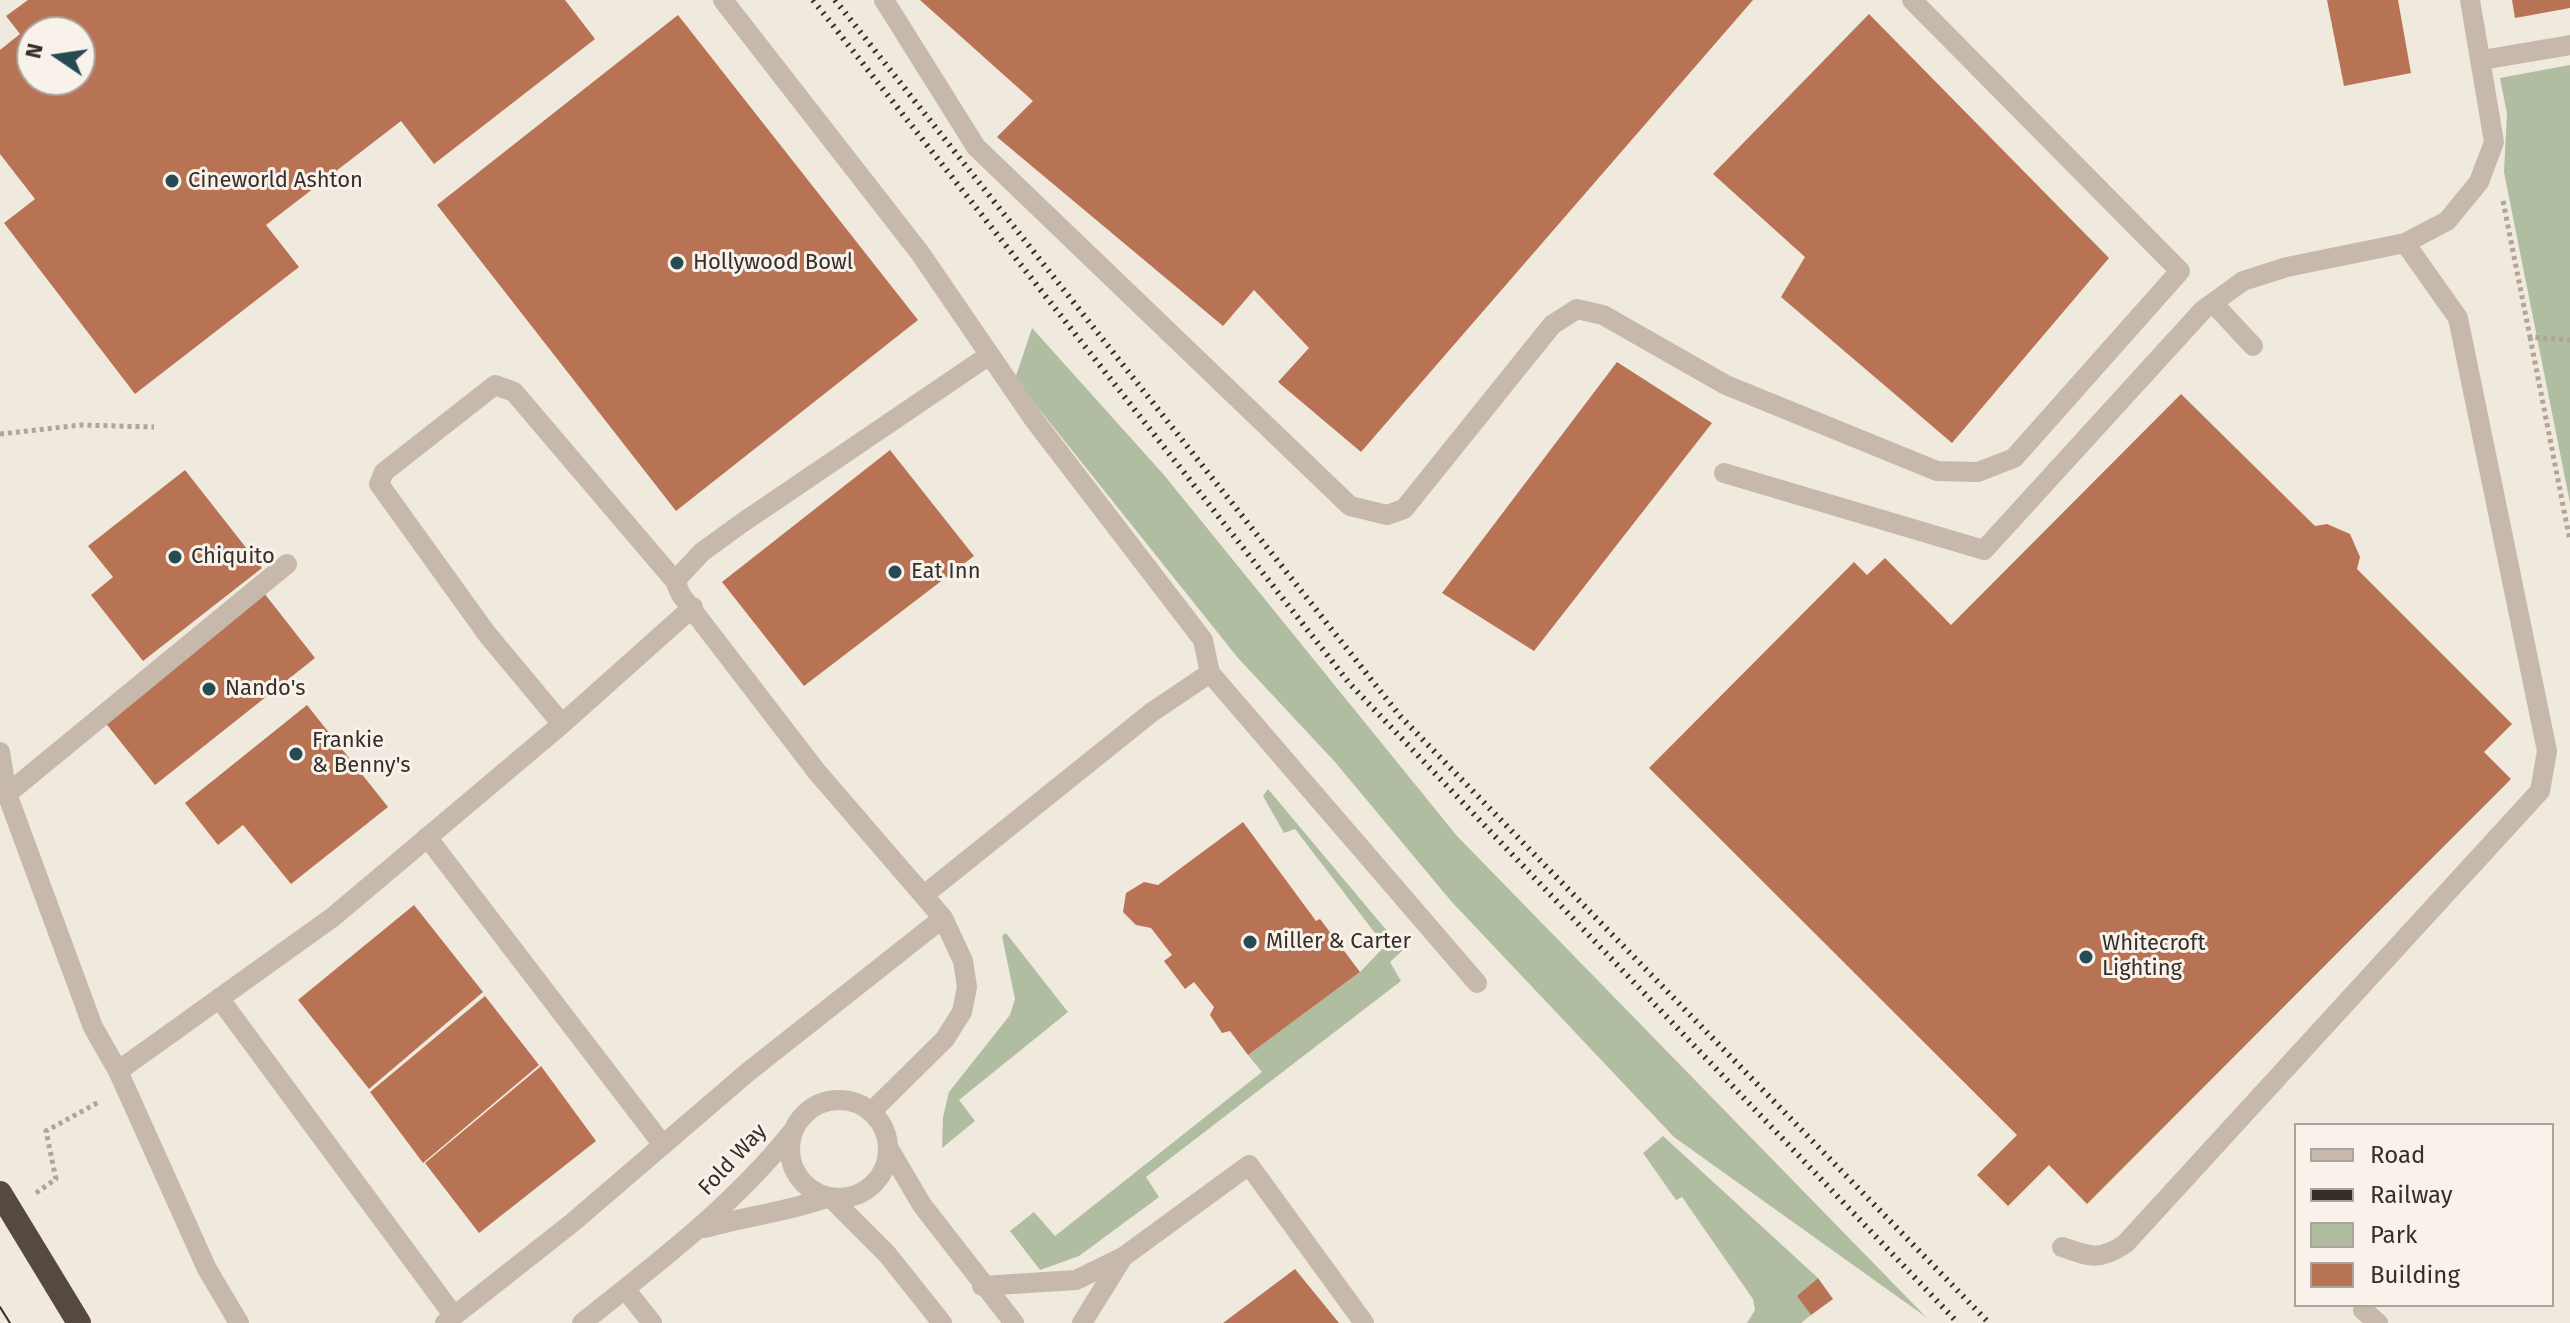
<!DOCTYPE html>
<style>
body{margin:0}
#map{position:relative;width:2570px;height:1323px;overflow:hidden;background:#f0e9de;font-family:"Fira Sans",sans-serif}
canvas{display:block}
.legend{position:absolute;left:2294px;top:1123px;width:260px;height:184px;box-sizing:border-box;background:#f8f2ea;border:2px solid #aaa49d;margin:0;padding:10px 14px;list-style:none;font-size:24px;color:#352e2a}
.legend li{display:flex;align-items:center;gap:16px;height:40px}
.legend b{width:40px;border:2px solid #aaa49d}
.north{position:absolute;left:16px;top:16px;width:80px;height:80px;box-sizing:border-box;background:#f8f2ea;border:2px solid #aaa49d;border-radius:50%;rotate:283deg;font-size:22px;font-weight:700;line-height:32px;text-align:center;color:#352e2a}
.north::after{content:'';display:block;margin:auto;width:28px;height:36px;background:#244c52;clip-path:polygon(50% 0,100% 100%,50% 72%,0 100%)}
</style>
<div id="map">
<canvas width="2570" height="1323"></canvas>
<ul class="legend">
<li><b style="height:10px;background:#c6b9ab"></b>Road</li>
<li><b style="height:10px;background:#352e2a"></b>Railway</li>
<li><b style="height:22px;background:#b1bda0"></b>Park</li>
<li><b style="height:22px;background:#b87354"></b>Building</li>
</ul>
<div class="north">N</div>
</div>
<script>
const ctx = document.querySelector('canvas').getContext('2d');
ctx.lineJoin = 'round';
function fill(path, color) {
  ctx.fillStyle = color;
  ctx.fill(path, 'evenodd');
}
function stroke(path, color, width, dash) {
  ctx.strokeStyle = color;
  ctx.lineWidth = width;
  ctx.lineCap = dash ? 'butt' : 'round';
  ctx.setLineDash(dash || []);
  ctx.stroke(path);
}
function write(font, color, halo, rows, align = 'center') {
  ctx.font = font + ' "Fira Sans",sans-serif';
  ctx.lineWidth = 6;
  ctx.setLineDash([]);
  ctx.textBaseline = 'middle';
  ctx.strokeStyle = halo;
  ctx.fillStyle = color;
  for (const [text, x, y, turn = 0] of rows) {
    ctx.save();
    ctx.translate(x, y);
    ctx.rotate((+turn || 0) * Math.PI / 180);
    ctx.textAlign = isNaN(turn) ? turn : align;
    if (halo) ctx.strokeText(text, 0, 0);
    ctx.fillText(text, 0, 0);
    ctx.restore();
  }
}
fill(new Path2D(`
 M2570 65V503L2504 172 2507 114 2500 78Z
 M1032 328 1164 475 1457 836 1926 1317 1674 1137 1451 901 1335 762 1238 658 1015 379Z
 M1268 789 1403 950 1390 962 1401 981 1146 1177 1159 1197 1079 1256 1040 1270 1010 1231 1034 1212 1055 1236 1262 1072 1248 1055 1360 972 1385 946 1295 829 1284 833 1263 796Z
 M1006 933 1068 1012 959 1100 975 1121 942 1148 943 1117 949 1092 1010 1015 1015 999 1002 936Z
 M1663 1136 1818 1278 1798 1296 1811 1315 1801 1323H1747L1755 1310 1753 1299 1682 1197 1676 1200 1643 1153Z`), '#b1bda0');
fill(new Path2D(`
 M28 0H565L595 39 434 164 401 121 266 225 299 267 135 394 4 223 35 199 0 154V50L20 34 6 16ZM32 32H80V80H32Z
 M920 0H1753L1361 452 1278 382 1309 348 1254 290 1223 326 997 137 1033 101Z
 M2327 0H2398L2411 73 2344 86Z
 M2512 0H2570V8L2515 18Z
 M1869 14 2109 258 1952 443 1781 297 1805 257 1713 174Z
 M678 15 918 320 676 511 437 205Z
 M1617 362 1712 423 1534 651 1442 593Z
 M2181 394 2315 526 2327 524 2350 534 2360 557 2357 569 2512 724 2484 752 2511 779 2087 1204 2049 1165 2008 1206 1977 1175 2017 1135 1649 768 1854 562 1867 575 1885 558 1951 625Z
 M890 450 974 556 804 686 722 582Z
 M185 470 262 568 143 661 91 595 113 577 88 546Z
 M264 593 315 658 155 785 104 721Z
 M307 705 388 807 291 884 243 825 218 845 185 803Z
 M1243 822 1316 921 1320 919 1360 972 1248 1055 1230 1031 1222 1033 1210 1015 1214 1007 1194 982 1185 989 1164 961 1172 955 1151 928 1136 925 1123 912 1126 893 1144 882 1158 885Z
 M414 905 483 992 369 1089 298 1000Z
 M485 996 539 1065 423 1163 370 1092Z
 M541 1066 596 1141 479 1233 425 1163Z
 M1295 1269 1339 1323H1223Z
 M1818 1278 1833 1299 1811 1315 1797 1296Z`), '#b87354');
stroke(new Path2D(`
 M2503 201 2530 337 2570 340
 M2530 337 2570 541
 M0 434 81 425 154 427
 M36 1193 56 1179 46 1131 99 1102`), '#b2a496', 5, [4, 4]);
stroke(new Path2D(`
 M723 0 920 253 1035 421 1203 640 1210 673 1152 712 924 895
 M884 0 976 147 1350 506 1387 515 1404 509 1552 325 1577 309 1603 315 1726 385 1937 471 1978 472 2014 458 2180 271 1912 0
 M2482 60 2570 45
 M2213 303 2253 346
 M1724 473 1984 550 2203 310 2243 281 2287 267 2405 243 2447 221 2479 182 2494 142 2470 0
 M675 581 702 552 742 523 988 356
 M1210 673 1477 983
 M562 724 487 634 379 484 384 472 495 385 514 392 675 581 681 595 817 772 943 918 963 961 967 987 962 1012 945 1039 872 1111
 M0 752 7 794 93 1027 118 1071 207 1269 239 1323
 M7 794 287 564
 M427 837 663 1145
 M219 998 454 1316
 M118 1071 333 917 562 724 693 607
 M790 1149a49 49 0 1 1 98 0a49 49 0 1 1-98 0Z
 M888 1147 922 1205 1014 1323
 M831 1198 887 1254 942 1323
 M705 1228C746 1216 788 1212 829 1197
 M2062 1247C2091 1257 2099 1261 2125 1244L2540 791 2547 751 2458 318 2405 243
 M982 1286 1076 1280 1123 1257 1249 1165 1364 1323
 M625 1289 652 1323
 M2363 1310 2378 1323
 M445 1323 572 1223 748 1072 943 918
 M582 1323C657 1263 732 1207 792 1132
 M1082 1323 1123 1257`), '#c6b9ab', 20);
stroke(new Path2D(`
 M0 1193 79 1323`), '#554942', 24);
stroke(new Path2D(`
 M0 1307 10 1323`), '#352e2a', 2);
stroke(new Path2D(`
 M813 0 1350 684 1958 1323
 M835 0 1400 716 1989 1323`), '#352e2a', 6, [2, 6]);
for (const [x, y, r, color] of [
 [172,181,8,"#244c52"],
 [677,263,8,"#244c52"],
 [175,557,8,"#244c52"],
 [895,572,8,"#244c52"],
 [209,689,8,"#244c52"],
 [296,754,8,"#244c52"],
 [1250,942,8,"#244c52"],
 [2086,957,8,"#244c52"]
]) {
  const dot = new Path2D();
  dot.arc(x, y, r, 0, 2 * Math.PI);
  ctx.fillStyle = color;
  ctx.fill(dot);
  stroke(dot, '#f8f2ea', 3);
}
write('22px', '#352e2a', '#f8f2ea', [
 ["Cineworld Ashton",188,181],
 ["Hollywood Bowl",693,263],
 ["Chiquito",191,557],
 ["Eat Inn",911,572],
 ["Nando's",225,689],
 ["Frankie",312,741],
 ["& Benny's",312,766],
 ["Miller & Carter",1266,942],
 ["Whitecroft",2102,944],
 ["Lighting",2102,969]
], 'left');
write('22px', '#352e2a', '#f8f2ea', [
 ["Fold Way",733,1160,-47]
]);
</script>
